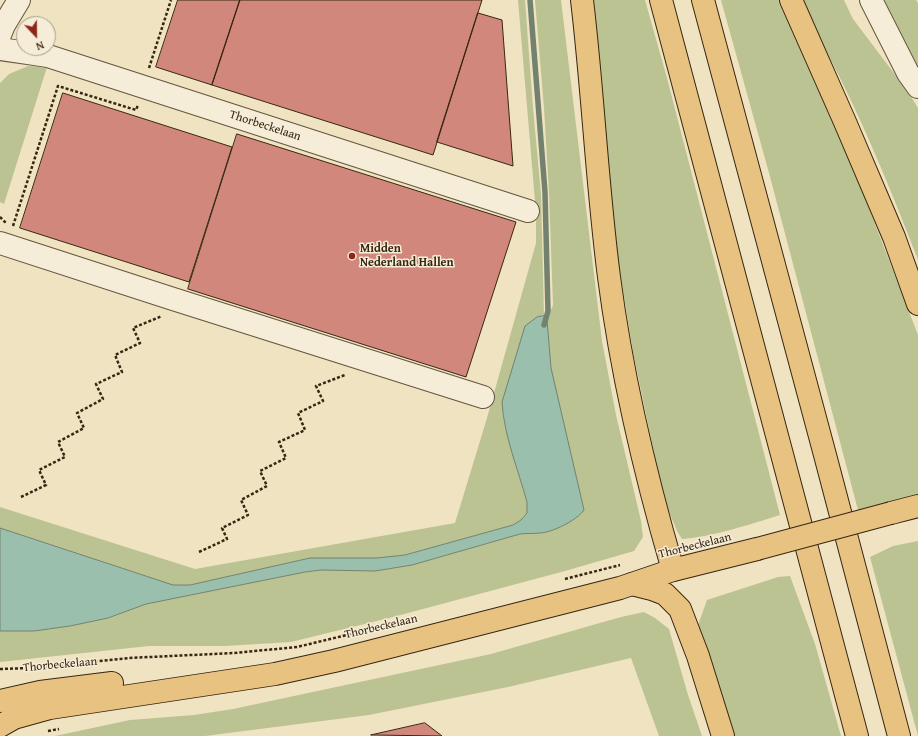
<!DOCTYPE html>
<style>
body{margin:0}
#map{position:relative;width:918px;height:736px;overflow:hidden;background:#f0e3c1;font-family:"Gentium Book Plus",serif}
canvas{display:block}
.north{position:absolute;left:16px;top:16px;width:40px;height:40px;box-sizing:border-box;background:#f5edd7;border:1px solid #a99d88;border-radius:50%;rotate:158deg;font-size:11px;font-weight:700;line-height:16px;text-align:center;color:#372612}
.north::after{content:'';display:block;margin:auto;width:14px;height:18px;background:#8f2418;clip-path:polygon(50% 0,100% 100%,50% 72%,0 100%)}
</style>
<div id="map">
<canvas width="918" height="736"></canvas>
<div class="north">N</div>
</div>
<script>
const ctx = document.querySelector('canvas').getContext('2d');
ctx.lineJoin = 'round';
function fill(path, color) {
  ctx.fillStyle = color;
  ctx.fill(path, 'evenodd');
}
function stroke(path, color, width, dash) {
  ctx.strokeStyle = color;
  ctx.lineWidth = width;
  ctx.lineCap = dash ? 'butt' : 'round';
  ctx.setLineDash(dash || []);
  ctx.stroke(path);
}
function write(font, color, halo, rows, align = 'center') {
  ctx.font = font + ' "Gentium Book Plus",serif';
  ctx.lineWidth = 3;
  ctx.setLineDash([]);
  ctx.textBaseline = 'middle';
  ctx.strokeStyle = halo;
  ctx.fillStyle = color;
  for (const [text, x, y, turn = 0] of rows) {
    ctx.save();
    ctx.translate(x, y);
    ctx.rotate((+turn || 0) * Math.PI / 180);
    ctx.textAlign = isNaN(turn) ? turn : align;
    if (halo) ctx.strokeText(text, 0, 0);
    ctx.fillText(text, 0, 0);
    ctx.restore();
  }
}
fill(new Path2D(`
 M518 0H525L533 108 541 194 544 316 537 317 503 414 506 428 527 502V513L521 520 513 525 405 555 377 558H310L190 585H173L0 528V507L195 569 455 523 487 418 536 243V213Z
 M535 0H561L602 341 616 415 641 521 643 537 634 551 565 571 393 617 291 642 225 646H149L0 662V631H34L70 626 108 618 146 604 305 572 321 570 375 571 412 565 520 534 527 533H540L551 368 547 320 553 305 549 193 544 108Z
 M588 0H645L667 78 780 515C751 524 712 537 682 539L677 531 668 509 660 482 633 352 615 240Z
 M721 0H780L844 144 918 335V494L858 510 769 173Z
 M801 0H844L853 19 906 89 918 108V260C894 198 869 136 839 76 826 51 813 26 801 0Z
 M880 0H916L918 3V75Z
 M28 66 47 67 4 204 0 202V83L9 74Z
 M918 541V736L870 557 893 546Z
 M790 576 815 644 841 736H730L703 647 698 625 707 600 778 577Z
 M644 612 655 618 669 629 688 695 702 736H659L631 658 508 687 369 715 205 736H55L130 720 194 715 233 709 491 654 621 617Z`), '#bbc392');
const water = new Path2D(`
 M544 316 547 320 551 368 584 510C577 520 552 533 539 533 533 534 527 533 520 534L412 565 375 571 321 570 305 572 146 604 108 618 70 626 34 631H0V528L173 585H190L310 558H377L405 555 513 525 521 520 527 513V502C518 469 504 436 502 402L525 326 537 317Z`);
fill(water, '#9bbfad');
stroke(water, '#73826f', 1);
stroke(new Path2D(`
 M530 0 545 192 548 311 544 325`), '#73826f', 5.5);
const building = new Path2D(`
 M178 0H240L212 85 156 67Z
 M240 0H482L433 155 212 85Z
 M478 13 502 20 513 166 437 142Z
 M63 93 232 147 189 282 20 228Z
 M237 134 516 222 466 377 188 289Z
 M425 723 442 736 371 735Z`);
fill(building, '#d2877d');
stroke(building, '#372612', 1);
const minor = new Path2D(`
 M871 0 908 73 918 87
 M0 35 4 25 19 0
 M0 49 48 56 528 211
 M0 243 170 298 483 397`);
const major = new Path2D(`
 M891 513 918 506
 M0 701 40 692 112 683
 M0 726 14 718 50 708 275 674 334 661 620 588 673 570 757 549`);
const highway = new Path2D(`
 M582 0C593 92 597 185 609 277 622 377 645 474 673 570
 M661 0 857 736
 M703 0 825 455 899 736
 M791 0 845 122 894 237 918 304
 M632 584 652 589 665 594 680 609 698 656 723 736`);
stroke(minor, '#65553e', 24);
stroke(major, '#372612', 24);
stroke(highway, '#372612', 24);
stroke(new Path2D(`
 M149 68 171 0
 M0 217 7 224
 M13 226 58 86 136 110 138 105
 M21 497 46 485 39 470 65 457 58 442 84 428 77 413 103 399 96 384 122 372 115 355 140 343 133 328 162 316
 M199 552 227 539 222 528 248 515 241 500 267 486 260 471 286 458 279 442 305 430 298 413 323 401 316 386 345 375
 M565 579 620 565
 M0 669 30 668 129 658 234 653 297 647 380 627
 M48 731 59 729`), '#372612', 2.5, [3, 2]);
stroke(minor, '#f5edd7', 22);
stroke(major, '#e8c280', 22);
stroke(highway, '#e8c280', 22);
const majorBridge = new Path2D(`
 M757 549 891 513`);
stroke(majorBridge, '#372612', 24, []);
stroke(majorBridge, '#e8c280', 22);
for (const [x, y, r, color] of [
 [352,256,4,"#8f2418"]
]) {
  const dot = new Path2D();
  dot.arc(x, y, r, 0, 2 * Math.PI);
  ctx.fillStyle = color;
  ctx.fill(dot);
  stroke(dot, '#f5edd7', 1.5);
}
write('12px', '#372612', '#f5edd7', [
 ["Thorbeckelaan",265,126,18],
 ["Thorbeckelaan",695,546,-14],
 ["Thorbeckelaan",381,627,-13],
 ["Thorbeckelaan",60,665,-5]
]);
write('bold 12px', '#372612', '#f5edd7', [
 ["Midden",360,249],
 ["Nederland Hallen",360,263]
], 'left');
</script>
